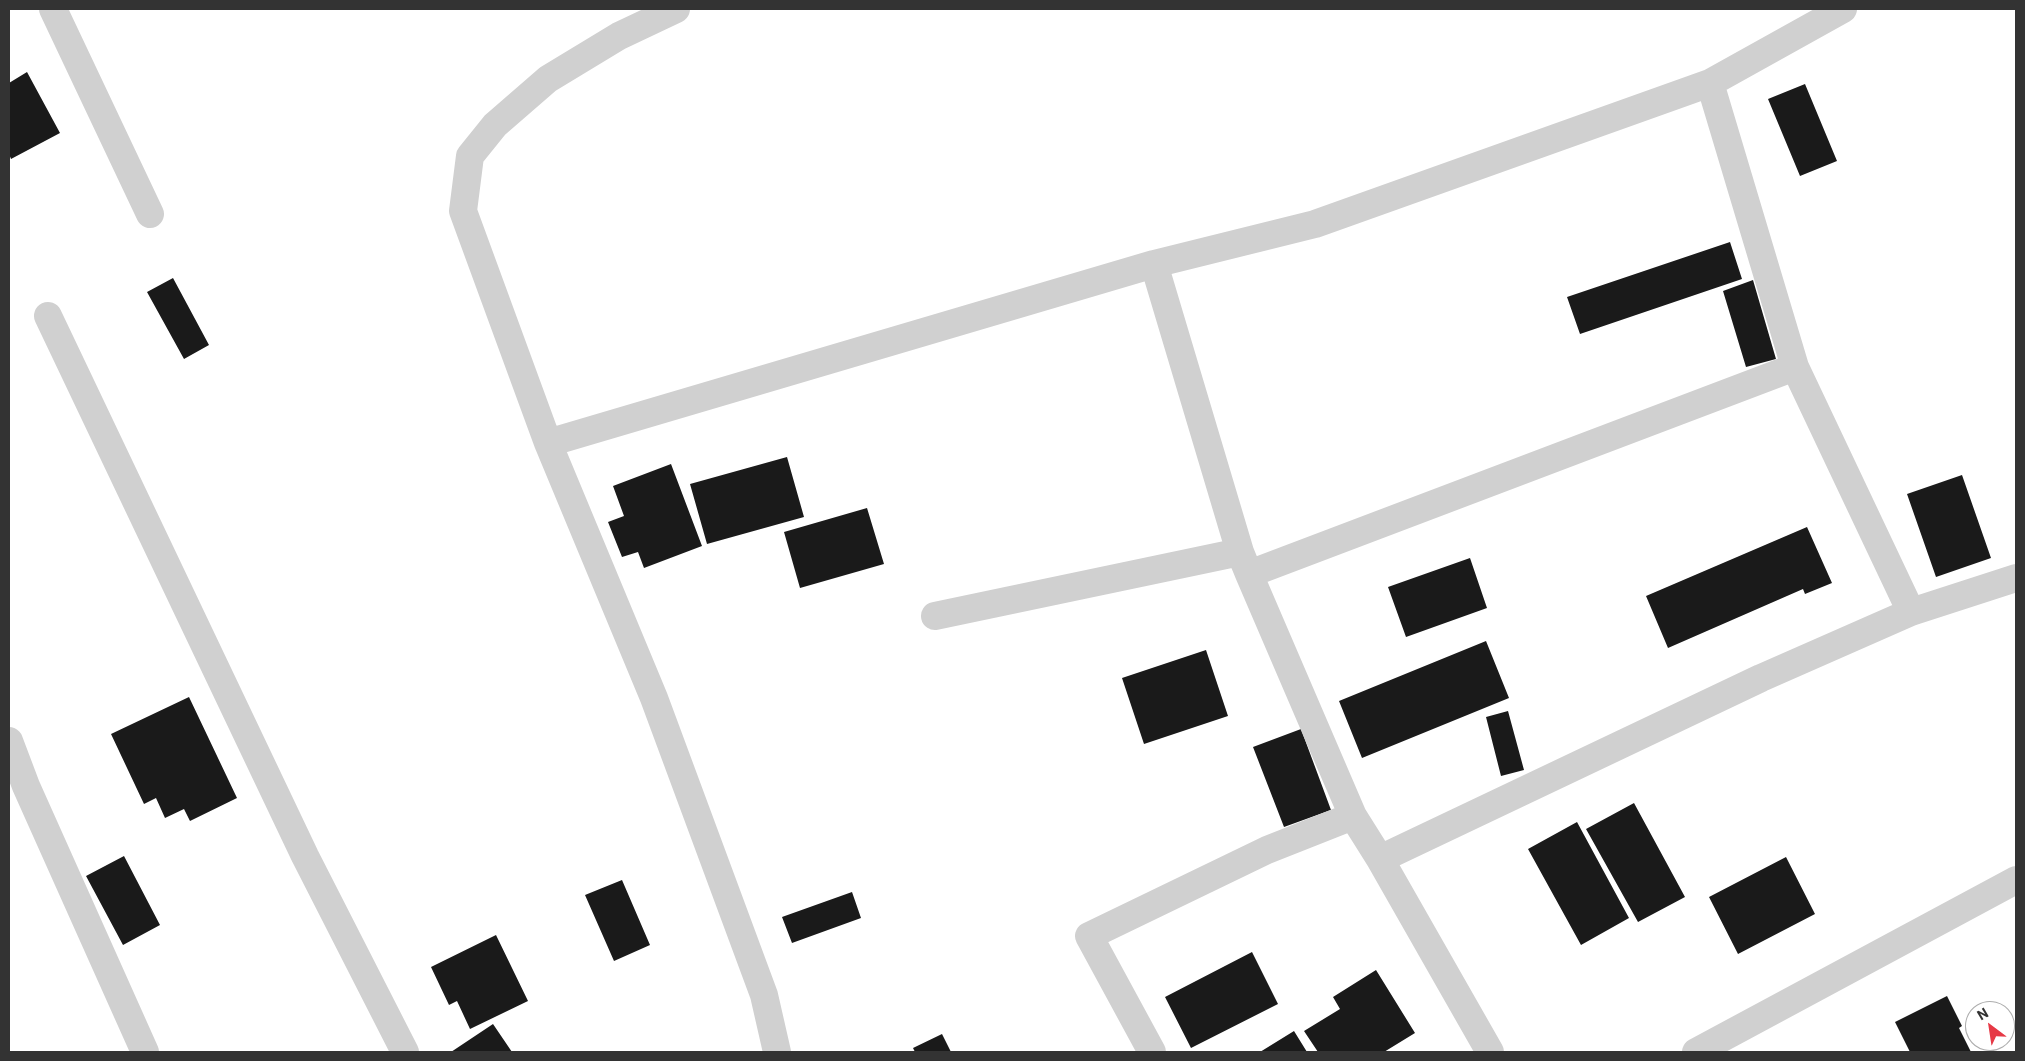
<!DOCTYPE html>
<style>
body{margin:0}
#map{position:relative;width:2025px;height:1061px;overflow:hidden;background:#fff;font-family:Roboto,sans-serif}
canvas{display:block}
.frame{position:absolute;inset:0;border:10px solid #333;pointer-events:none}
.north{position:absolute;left:1965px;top:1001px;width:50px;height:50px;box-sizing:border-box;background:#fff;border:1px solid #adadad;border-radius:50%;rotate:329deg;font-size:14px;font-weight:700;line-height:20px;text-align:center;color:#333}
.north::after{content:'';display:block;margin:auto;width:18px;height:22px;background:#e63946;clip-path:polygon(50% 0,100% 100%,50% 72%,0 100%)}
</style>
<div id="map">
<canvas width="2025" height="1061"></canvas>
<div class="frame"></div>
<div class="north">N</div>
</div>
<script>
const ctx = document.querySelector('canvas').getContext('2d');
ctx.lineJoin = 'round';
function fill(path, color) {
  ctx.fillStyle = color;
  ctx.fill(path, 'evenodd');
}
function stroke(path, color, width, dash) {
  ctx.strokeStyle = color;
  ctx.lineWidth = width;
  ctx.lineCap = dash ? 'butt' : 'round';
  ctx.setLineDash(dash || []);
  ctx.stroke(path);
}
fill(new Path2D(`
 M27 72 60 133 11 159 9 154V83Z
 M1805 84 1837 161 1800 176 1768 99Z
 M1730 242 1742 279 1580 334 1567 297Z
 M173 278 209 345 184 359 147 292Z
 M1753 280 1776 359 1746 367 1723 291Z
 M787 457 804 517 707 544 690 484Z
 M671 464 702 546 644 568 638 552 622 557 608 522 624 516 613 486Z
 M1962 475 1991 558 1936 577 1907 494Z
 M867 508 884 564 800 588 784 532Z
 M1807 527 1832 583 1805 594 1803 589 1668 648 1646 596Z
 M1470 558 1487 608 1406 637 1388 587Z
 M1486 641 1509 698 1362 758 1339 701Z
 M1206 650 1228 716 1144 744 1122 678Z
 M189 697 237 798 190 821 184 809 165 818 156 798 144 804 111 734Z
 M1508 711 1524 770 1501 776 1486 717Z
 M1301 729 1331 810 1284 827 1253 747Z
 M1634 803 1685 897 1638 922 1586 829Z
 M1577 822 1629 918 1581 945 1528 849Z
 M124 856 160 925 123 945 86 876Z
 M1786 857 1815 914 1738 954 1709 897Z
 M622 880 650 945 614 961 585 895Z
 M852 892 861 918 792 943 782 917Z
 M496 935 528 1001 470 1029 457 1001 449 1005 431 967Z
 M1252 952 1278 1004 1191 1048 1165 997Z
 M1376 970 1415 1033 1384 1052H1318L1304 1031 1340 1009 1333 997Z
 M1947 996 1962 1026 1959 1028 1971 1052H1910L1895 1022Z
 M493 1024 512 1052H451Z
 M1294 1031 1307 1052H1260Z
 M942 1034 951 1052H915L913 1048Z`), '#1a1a1a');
stroke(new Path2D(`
 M53 9 150 214
 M676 9 619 36 548 79 495 125 470 156 463 211 548 443 654 698 764 995 777 1052
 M1710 83 1795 367 1911 612
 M1154 264 1240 552 1249 574 1353 816 1380 859 1490 1052
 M48 316 305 856 405 1052
 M548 443 1154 264 1315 224 1710 83 1843 9
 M1249 574 1795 367
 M935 616 1240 552
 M9 741 26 786 145 1052
 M1380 859 1761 678 1911 612 2016 578
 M1152 1052 1089 936 1267 850 1353 816
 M1696 1052 2016 880`), '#d0d0d0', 28);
</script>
